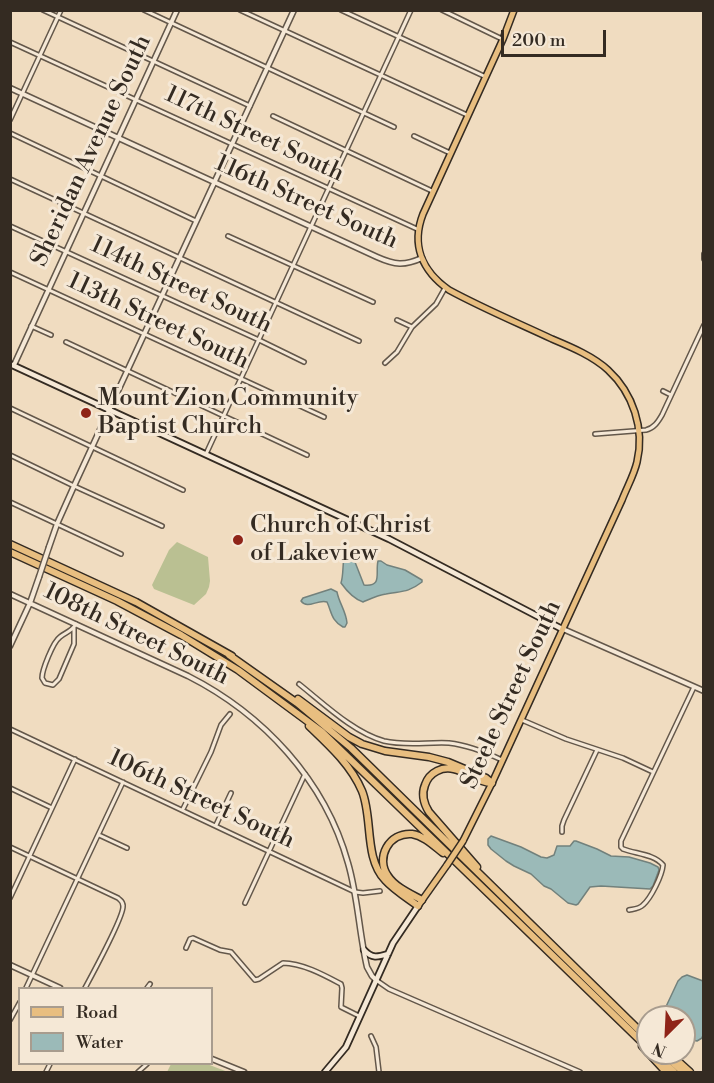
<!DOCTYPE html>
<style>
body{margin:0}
#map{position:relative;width:714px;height:1083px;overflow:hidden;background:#f0dcc0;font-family:"Libre Bodoni",serif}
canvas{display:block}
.frame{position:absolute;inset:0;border:12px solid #342b22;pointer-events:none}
.legend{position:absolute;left:18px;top:987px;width:195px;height:78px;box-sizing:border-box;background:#f5e8d6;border:2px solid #a89c8e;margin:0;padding:8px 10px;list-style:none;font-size:18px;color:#342b22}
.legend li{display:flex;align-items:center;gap:12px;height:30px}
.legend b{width:30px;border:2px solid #a89c8e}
.north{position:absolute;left:636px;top:1005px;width:60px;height:60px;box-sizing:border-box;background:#f5e8d6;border:2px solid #a89c8e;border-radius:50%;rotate:204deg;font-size:16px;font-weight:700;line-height:24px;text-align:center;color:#342b22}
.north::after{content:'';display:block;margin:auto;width:21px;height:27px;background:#8f2418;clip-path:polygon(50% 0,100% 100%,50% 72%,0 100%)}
.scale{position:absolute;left:501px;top:30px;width:105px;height:27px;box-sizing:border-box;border:3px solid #342b22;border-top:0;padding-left:8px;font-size:18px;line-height:21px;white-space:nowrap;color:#342b22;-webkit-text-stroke:4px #f5e8d6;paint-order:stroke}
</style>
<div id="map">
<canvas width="714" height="1083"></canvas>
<div class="frame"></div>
<ul class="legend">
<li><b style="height:8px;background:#e8be80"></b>Road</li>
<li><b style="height:16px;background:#9bbab8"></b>Water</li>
</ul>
<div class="north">N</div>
<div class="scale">200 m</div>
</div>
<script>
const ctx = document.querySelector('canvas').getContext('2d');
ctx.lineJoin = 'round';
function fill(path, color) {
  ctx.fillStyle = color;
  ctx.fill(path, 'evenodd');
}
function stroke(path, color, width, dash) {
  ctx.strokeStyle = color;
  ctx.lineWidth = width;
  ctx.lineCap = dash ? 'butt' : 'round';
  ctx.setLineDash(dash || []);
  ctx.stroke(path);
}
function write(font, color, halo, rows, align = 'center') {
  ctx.font = font + ' "Libre Bodoni",serif';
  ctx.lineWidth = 6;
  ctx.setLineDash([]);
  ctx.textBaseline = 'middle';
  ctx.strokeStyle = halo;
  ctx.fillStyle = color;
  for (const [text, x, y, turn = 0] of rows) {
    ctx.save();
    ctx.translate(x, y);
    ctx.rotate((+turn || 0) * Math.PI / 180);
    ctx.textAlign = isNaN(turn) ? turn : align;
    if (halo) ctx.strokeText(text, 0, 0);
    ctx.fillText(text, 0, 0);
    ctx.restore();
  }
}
fill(new Path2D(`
 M177 542 208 557 210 581 209 587 206 594 194 605 154 589 152 585 169 550Z
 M171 1064H207L228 1072H167Z`), '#bac092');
const water = new Path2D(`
 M345 553 349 554 353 557 364 585C383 587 375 573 378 561H381L387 565 405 570 422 580V582C408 593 401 591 386 594 378 595 370 599 363 602 354 599 346 590 341 583 344 573 342 563 345 553Z
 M331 589 337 592C339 603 346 611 347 623L345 627H343C331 620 332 613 327 602 317 599 308 610 301 601L303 598Z
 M491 836 521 847 541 857 547 858 554 855 557 846H570L574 841H576L597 849 611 856 629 857 650 863 658 867 659 870 653 886 650 889 601 886 590 887 578 904 576 905 568 903 551 889 544 886 531 874 514 866 506 861 491 849 488 845V839Z
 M687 975 703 981V1035L702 1038 697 1041 684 1038V1017H664L663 1013 678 981 682 977Z`);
fill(water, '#9bbab8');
stroke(water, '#72817c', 1.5);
const minor = new Path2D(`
 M43 10 250 106
 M144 10 394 127
 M240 10 467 115
 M341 10 486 77
 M442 10 502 39
 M10 42 417 229
 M273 116 432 191
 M10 120 61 10
 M10 133 196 221
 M414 136 450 153
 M10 179 359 341
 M10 226 259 340 304 362
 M228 236 373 302
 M704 254V259
 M10 272 324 417
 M397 320 412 327
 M31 326 51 335
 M66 342 307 455
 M385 363 397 352 412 327 436 304 445 288
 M663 391 671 395
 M10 408 183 490
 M595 434 646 430C654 428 658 422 662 415L704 325
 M206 454 411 10
 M10 455 74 486 162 526
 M10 502 121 554
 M74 627V644L59 679 53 685 45 683 42 678C42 670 53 642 60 637 66 632 71 632 76 624
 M299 684C323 703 354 733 384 741 405 746 427 742 449 743 468 745 485 752 502 760
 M522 720 566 739 623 758 653 772
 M10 729 355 892 363 893 380 891
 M10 788 52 808
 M183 809 211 752 221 725 230 714
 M216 825 231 793
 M562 832V826L564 820 597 750
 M99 835 127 848
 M10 847 118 898C121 901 123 901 123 906 124 916 92 975 85 988
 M10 898 75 759
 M245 903 305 774
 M629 910C634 909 639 909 643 905 651 898 662 876 663 865 654 854 636 854 623 849L621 847V841L694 687
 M186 948 190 939 193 938 220 950 231 952 255 980 259 979 283 963C302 963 324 975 341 984L342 988 341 1007 359 1016
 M376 980 389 989 580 1072
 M26 988 123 782
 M147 988 150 984
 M10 1020 20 1002
 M371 1036 376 1047 379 1072
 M46 1072 50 1064
 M138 1072 147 1064`);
const tertiary = new Path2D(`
 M10 88 377 257C395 265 404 266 422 258
 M14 365 177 10
 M49 547 57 524 74 486 294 10
 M10 594 188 676C263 714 325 780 348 863 358 897 359 933 367 967L372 976 376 980
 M563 629 704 691
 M10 646 30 603 39 577
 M10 965 60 988
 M212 1059 244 1072`);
const secondary = new Path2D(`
 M10 364 389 539 562 629
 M364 950C372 959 378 957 388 954
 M325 1072 346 1047 393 943 418 906`);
const primary = new Path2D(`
 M463 841 492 783 622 500C627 487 634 475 637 462 645 429 633 393 608 370 593 356 571 347 552 339 518 323 482 308 449 290 422 271 411 245 423 214L503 39 514 10
 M418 906 447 865`);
const motorway = new Path2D(`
 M10 544 136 602 232 656
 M10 552 117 601 181 635 238 670 322 732 648 1048
 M229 655 297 703 351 748 648 1039
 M298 699 349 737 362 744 385 751 429 757 448 762 486 778 492 783
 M309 726C329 745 351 765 362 791 373 818 364 858 385 880 394 890 407 898 418 906
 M477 867 429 812C424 804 421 795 425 785 427 779 431 774 437 771 456 761 473 782 491 783
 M422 900C411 894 395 887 388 876 375 858 389 832 412 834 424 836 434 846 443 853
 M642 1046 666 1072
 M654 1053 674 1072
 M663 1053 683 1072
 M669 1053 690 1072`);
stroke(minor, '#63574a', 6);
stroke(tertiary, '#63574a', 7);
stroke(secondary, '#342b22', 8);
stroke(primary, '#342b22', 8);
stroke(motorway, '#342b22', 9);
stroke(minor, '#f5e8d6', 3);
stroke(tertiary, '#f5e8d6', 4);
stroke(secondary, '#f5e8d6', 4.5);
stroke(primary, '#e8be80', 5);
stroke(motorway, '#e8be80', 6);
const tertiaryBridge = new Path2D(`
 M39 577 49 547`);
const primaryBridge = new Path2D(`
 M447 865 463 841`);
stroke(tertiaryBridge, '#63574a', 7, []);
stroke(primaryBridge, '#342b22', 8, []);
stroke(tertiaryBridge, '#f5e8d6', 4);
stroke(primaryBridge, '#e8be80', 5);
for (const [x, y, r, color] of [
 [86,413,6,"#8f2418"],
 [238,540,6,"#8f2418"]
]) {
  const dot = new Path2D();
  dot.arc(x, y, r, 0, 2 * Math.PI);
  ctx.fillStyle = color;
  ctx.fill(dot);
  stroke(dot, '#f5e8d6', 2);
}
write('24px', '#342b22', '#f5e8d6', [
 ["117th Street South",254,135,25],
 ["Sheridan Avenue South",92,151,-65],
 ["116th Street South",306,203,24],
 ["114th Street South",181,286,25],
 ["113th Street South",158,322,25],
 ["108th Street South",136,635,26],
 ["Steele Street South",512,695,-65],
 ["106th Street South",201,800,25]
]);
write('24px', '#342b22', '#f5e8d6', [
 ["Mount Zion Community",98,399],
 ["Baptist Church",98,427],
 ["Church of Christ",250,526],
 ["of Lakeview",250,554]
], 'left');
</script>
